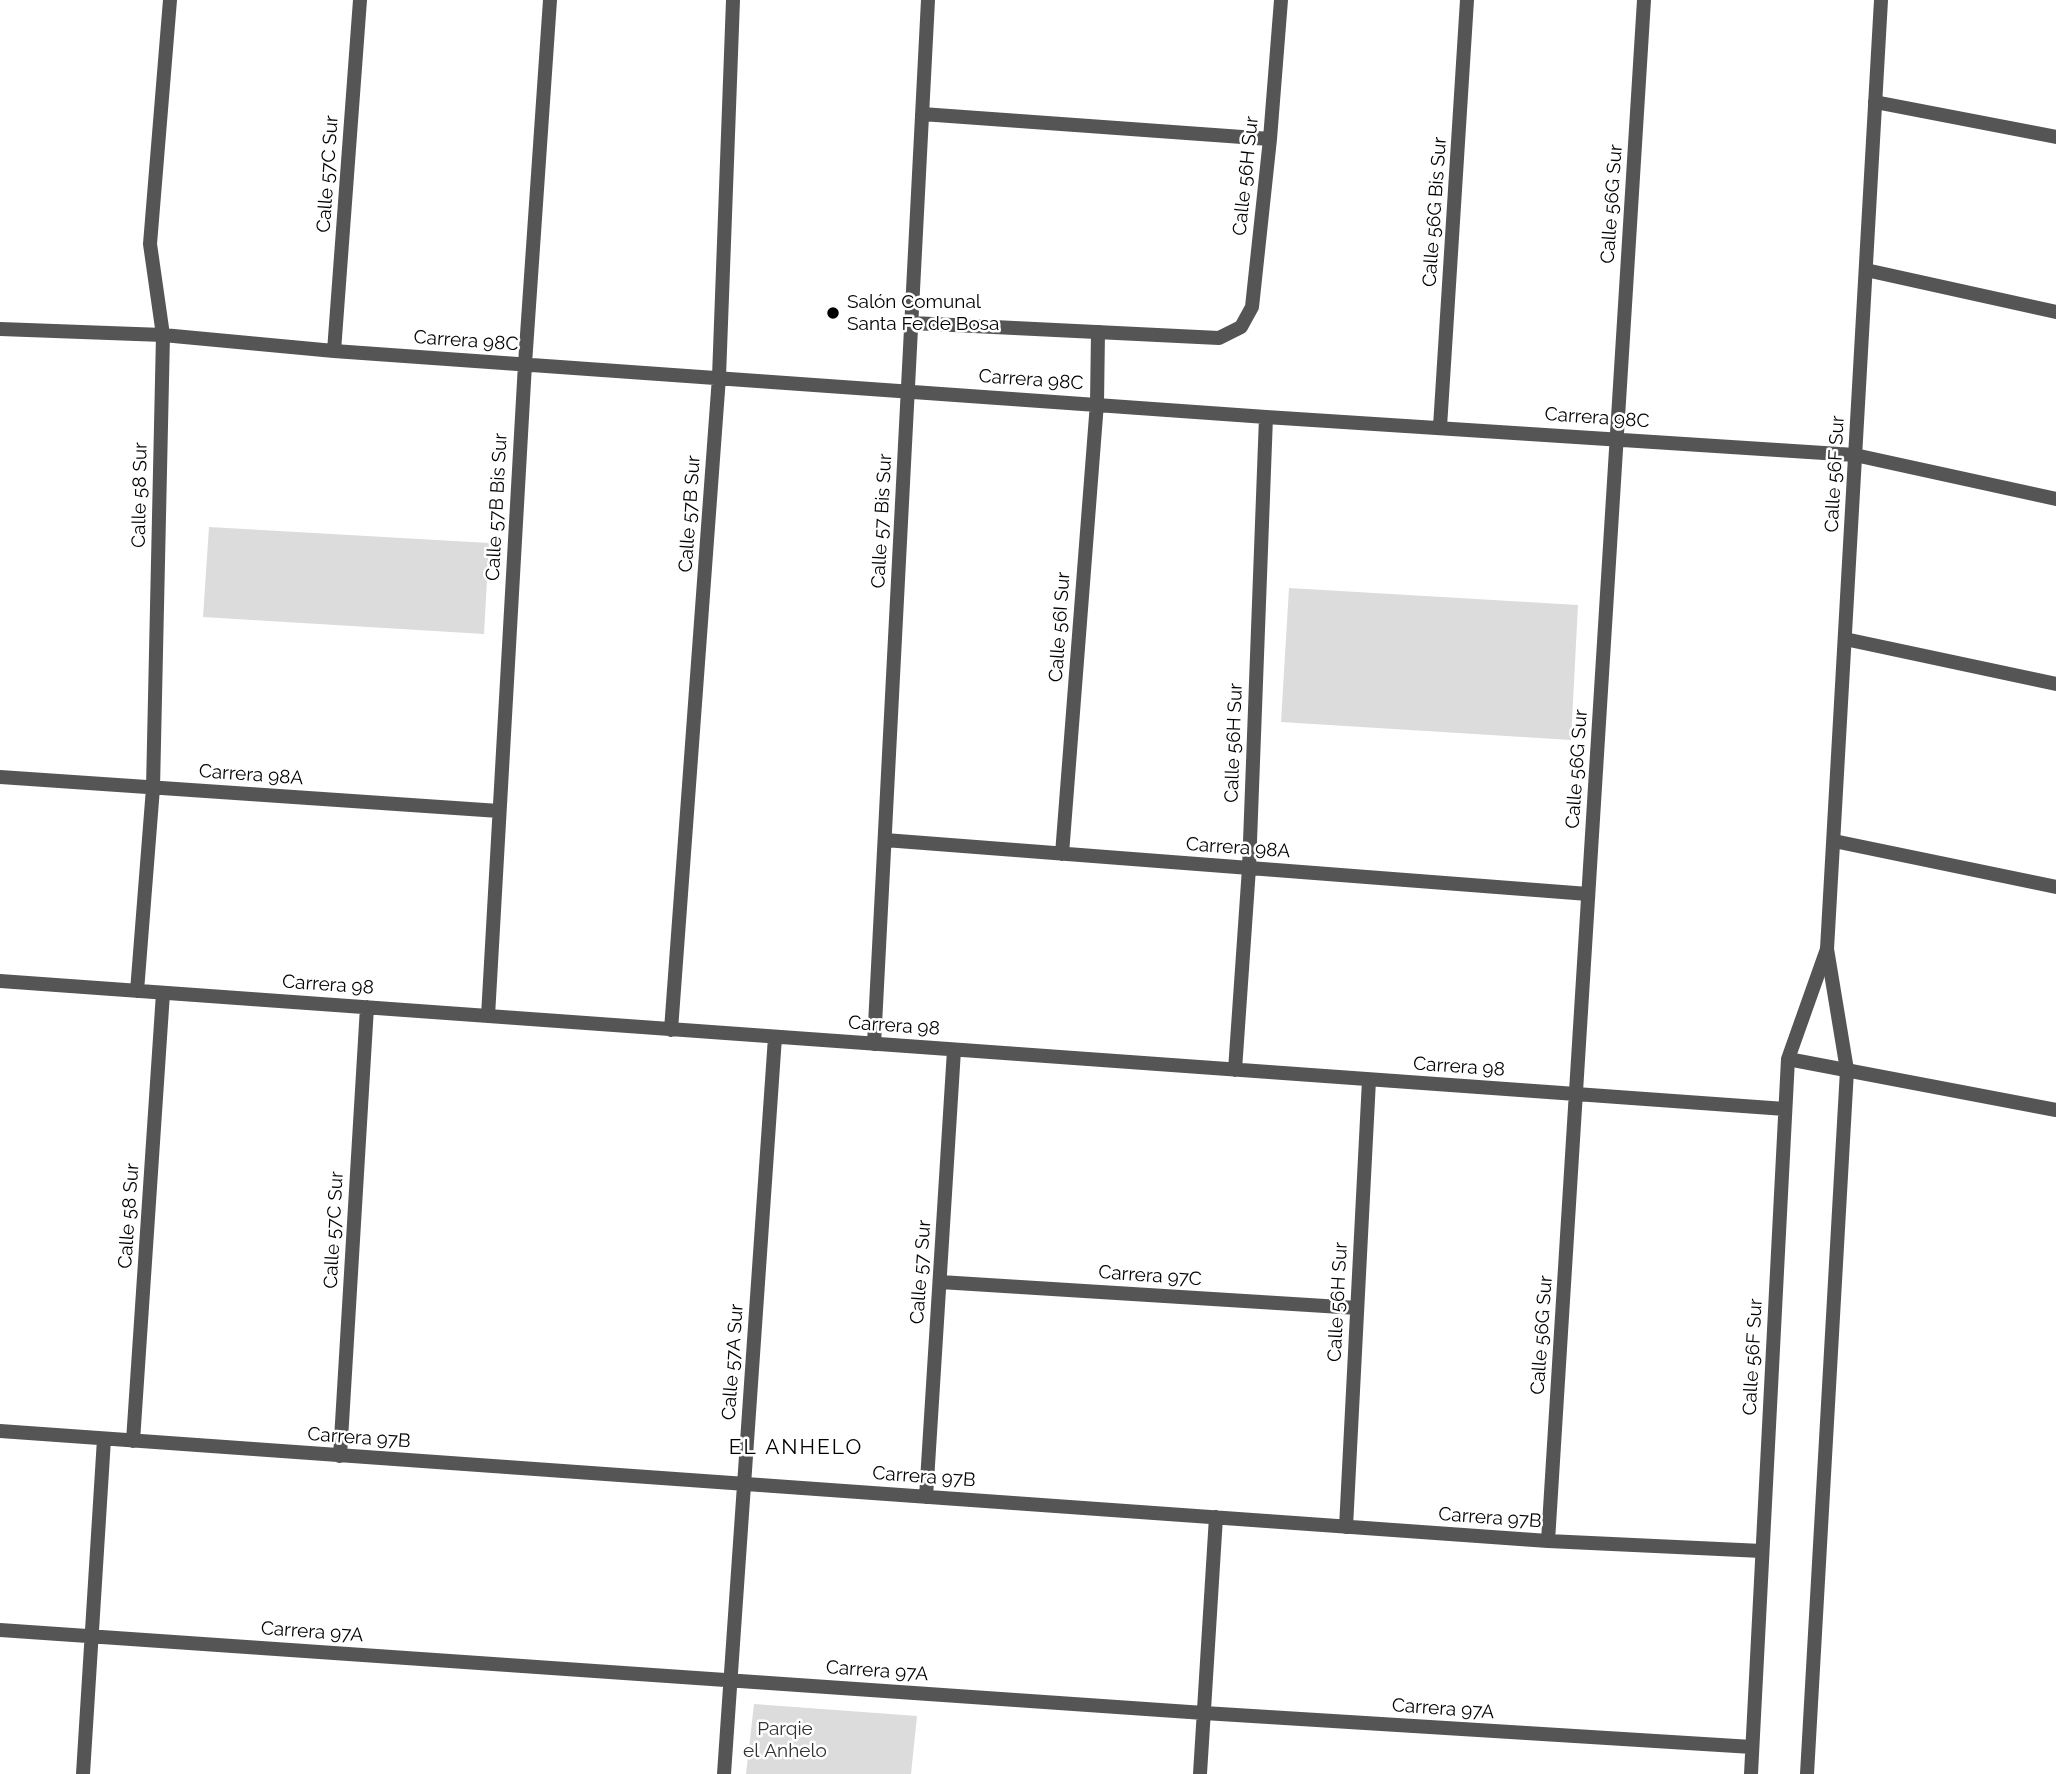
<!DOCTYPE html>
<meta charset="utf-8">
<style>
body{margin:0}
canvas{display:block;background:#fff}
</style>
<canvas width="2056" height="1774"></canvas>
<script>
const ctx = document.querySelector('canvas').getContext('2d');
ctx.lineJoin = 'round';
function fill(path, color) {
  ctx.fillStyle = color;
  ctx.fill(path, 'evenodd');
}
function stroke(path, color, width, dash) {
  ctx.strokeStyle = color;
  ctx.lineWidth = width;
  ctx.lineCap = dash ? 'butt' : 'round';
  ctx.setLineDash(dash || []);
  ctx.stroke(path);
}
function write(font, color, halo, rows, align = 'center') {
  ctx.font = font + ' Raleway,sans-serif';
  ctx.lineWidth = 5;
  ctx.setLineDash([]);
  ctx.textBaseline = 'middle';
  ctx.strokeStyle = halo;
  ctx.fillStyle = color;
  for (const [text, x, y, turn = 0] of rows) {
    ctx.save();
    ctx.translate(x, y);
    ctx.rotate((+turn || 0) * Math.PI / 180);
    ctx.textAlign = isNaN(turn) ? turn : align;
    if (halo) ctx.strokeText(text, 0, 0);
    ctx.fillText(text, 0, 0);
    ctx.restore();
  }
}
fill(new Path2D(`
 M209 527 489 543 484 634 203 617Z
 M1289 588 1578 605 1571 740 1281 722Z
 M754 1704 917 1716 911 1774H746Z`), '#dcdcdc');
stroke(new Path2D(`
 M1097 403 1098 332`), '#555', 14);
stroke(new Path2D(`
 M1875 102 2056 137
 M922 114 1270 139
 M1866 270 2056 312
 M912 323 1219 338 1241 327 1252 307 1270 139 1281 0
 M0 329 163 335 334 351 1266 417 1855 455 2056 499
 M334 351 360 0
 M1440 427 1467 0
 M1845 639 2056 684
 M0 777 499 811
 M885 840 1588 894
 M1834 841 2056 887
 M1062 854 1097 403
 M0 981 1785 1109
 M137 991 153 788 163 335 150 244 170 0
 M488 1016 525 364 550 0
 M671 1030 719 377 733 0
 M874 1044 928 0
 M1788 1059 2056 1110
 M1235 1070 1249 868 1266 417
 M940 1282 1357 1308
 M0 1431 1548 1541 1762 1551
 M133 1441 163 993
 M340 1456 367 1007
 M926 1497 954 1050
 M1346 1527 1369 1080
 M1548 1541 1644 0
 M0 1630 1204 1713 1752 1747
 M83 1774 104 1439
 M724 1774 775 1037
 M1200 1774 1216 1517
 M1751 1774 1788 1059 1827 949`), '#555', 14);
stroke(new Path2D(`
 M1807 1774 1847 1070 1827 949 1881 0`), '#555', 14);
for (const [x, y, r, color] of [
 [833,313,7,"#000"]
]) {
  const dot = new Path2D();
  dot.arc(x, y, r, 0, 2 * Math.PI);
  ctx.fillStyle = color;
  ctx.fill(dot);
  stroke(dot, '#fff', 2.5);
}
write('19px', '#000', '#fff', [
 ["Calle 57C Sur",328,174,-86],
 ["Calle 56H Sur",1246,176,-84],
 ["Calle 56G Sur",1612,204,-86],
 ["Calle 56G Bis Sur",1435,212,-86],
 ["Carrera 98C",466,341,4],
 ["Carrera 98C",1031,380,4],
 ["Carrera 98C",1597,418,4],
 ["Calle 56F Sur",1835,474,-87],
 ["Calle 58 Sur",140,495,-89],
 ["Calle 57B Bis Sur",497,507,-87],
 ["Calle 57B Sur",690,514,-86],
 ["Calle 57 Bis Sur",882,521,-87],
 ["Calle 56I Sur",1060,627,-86],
 ["Calle 56H Sur",1234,743,-88],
 ["Calle 56G Sur",1577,769,-86],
 ["Carrera 98A",251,775,4],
 ["Carrera 98A",1238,848,4],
 ["Carrera 98",328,985,4],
 ["Carrera 98",894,1026,4],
 ["Carrera 98",1459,1067,4],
 ["Calle 58 Sur",129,1216,-86],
 ["Calle 57C Sur",334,1230,-87],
 ["Calle 57 Sur",921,1272,-86],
 ["Carrera 97C",1150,1276,4],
 ["Calle 56H Sur",1338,1302,-87],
 ["Calle 56G Sur",1542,1335,-86],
 ["Calle 56F Sur",1753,1357,-87],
 ["Calle 57A Sur",733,1362,-86],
 ["Carrera 97B",359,1438,4],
 ["Carrera 97B",924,1477,4],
 ["Carrera 97B",1490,1518,4],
 ["Carrera 97A",312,1632,4],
 ["Carrera 97A",877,1671,4],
 ["Carrera 97A",1443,1709,4]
]);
write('19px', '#000', '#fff', [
 ["Salón Comunal",847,302],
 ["Santa Fe de Bosa",847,324]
], 'left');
write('19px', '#333', '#fff', [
 ["Parqie",785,1729],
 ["el Anhelo",785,1751]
]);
ctx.letterSpacing = '2px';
write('21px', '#000', '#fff', [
 ["EL ANHELO",796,1448]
]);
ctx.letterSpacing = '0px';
</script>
